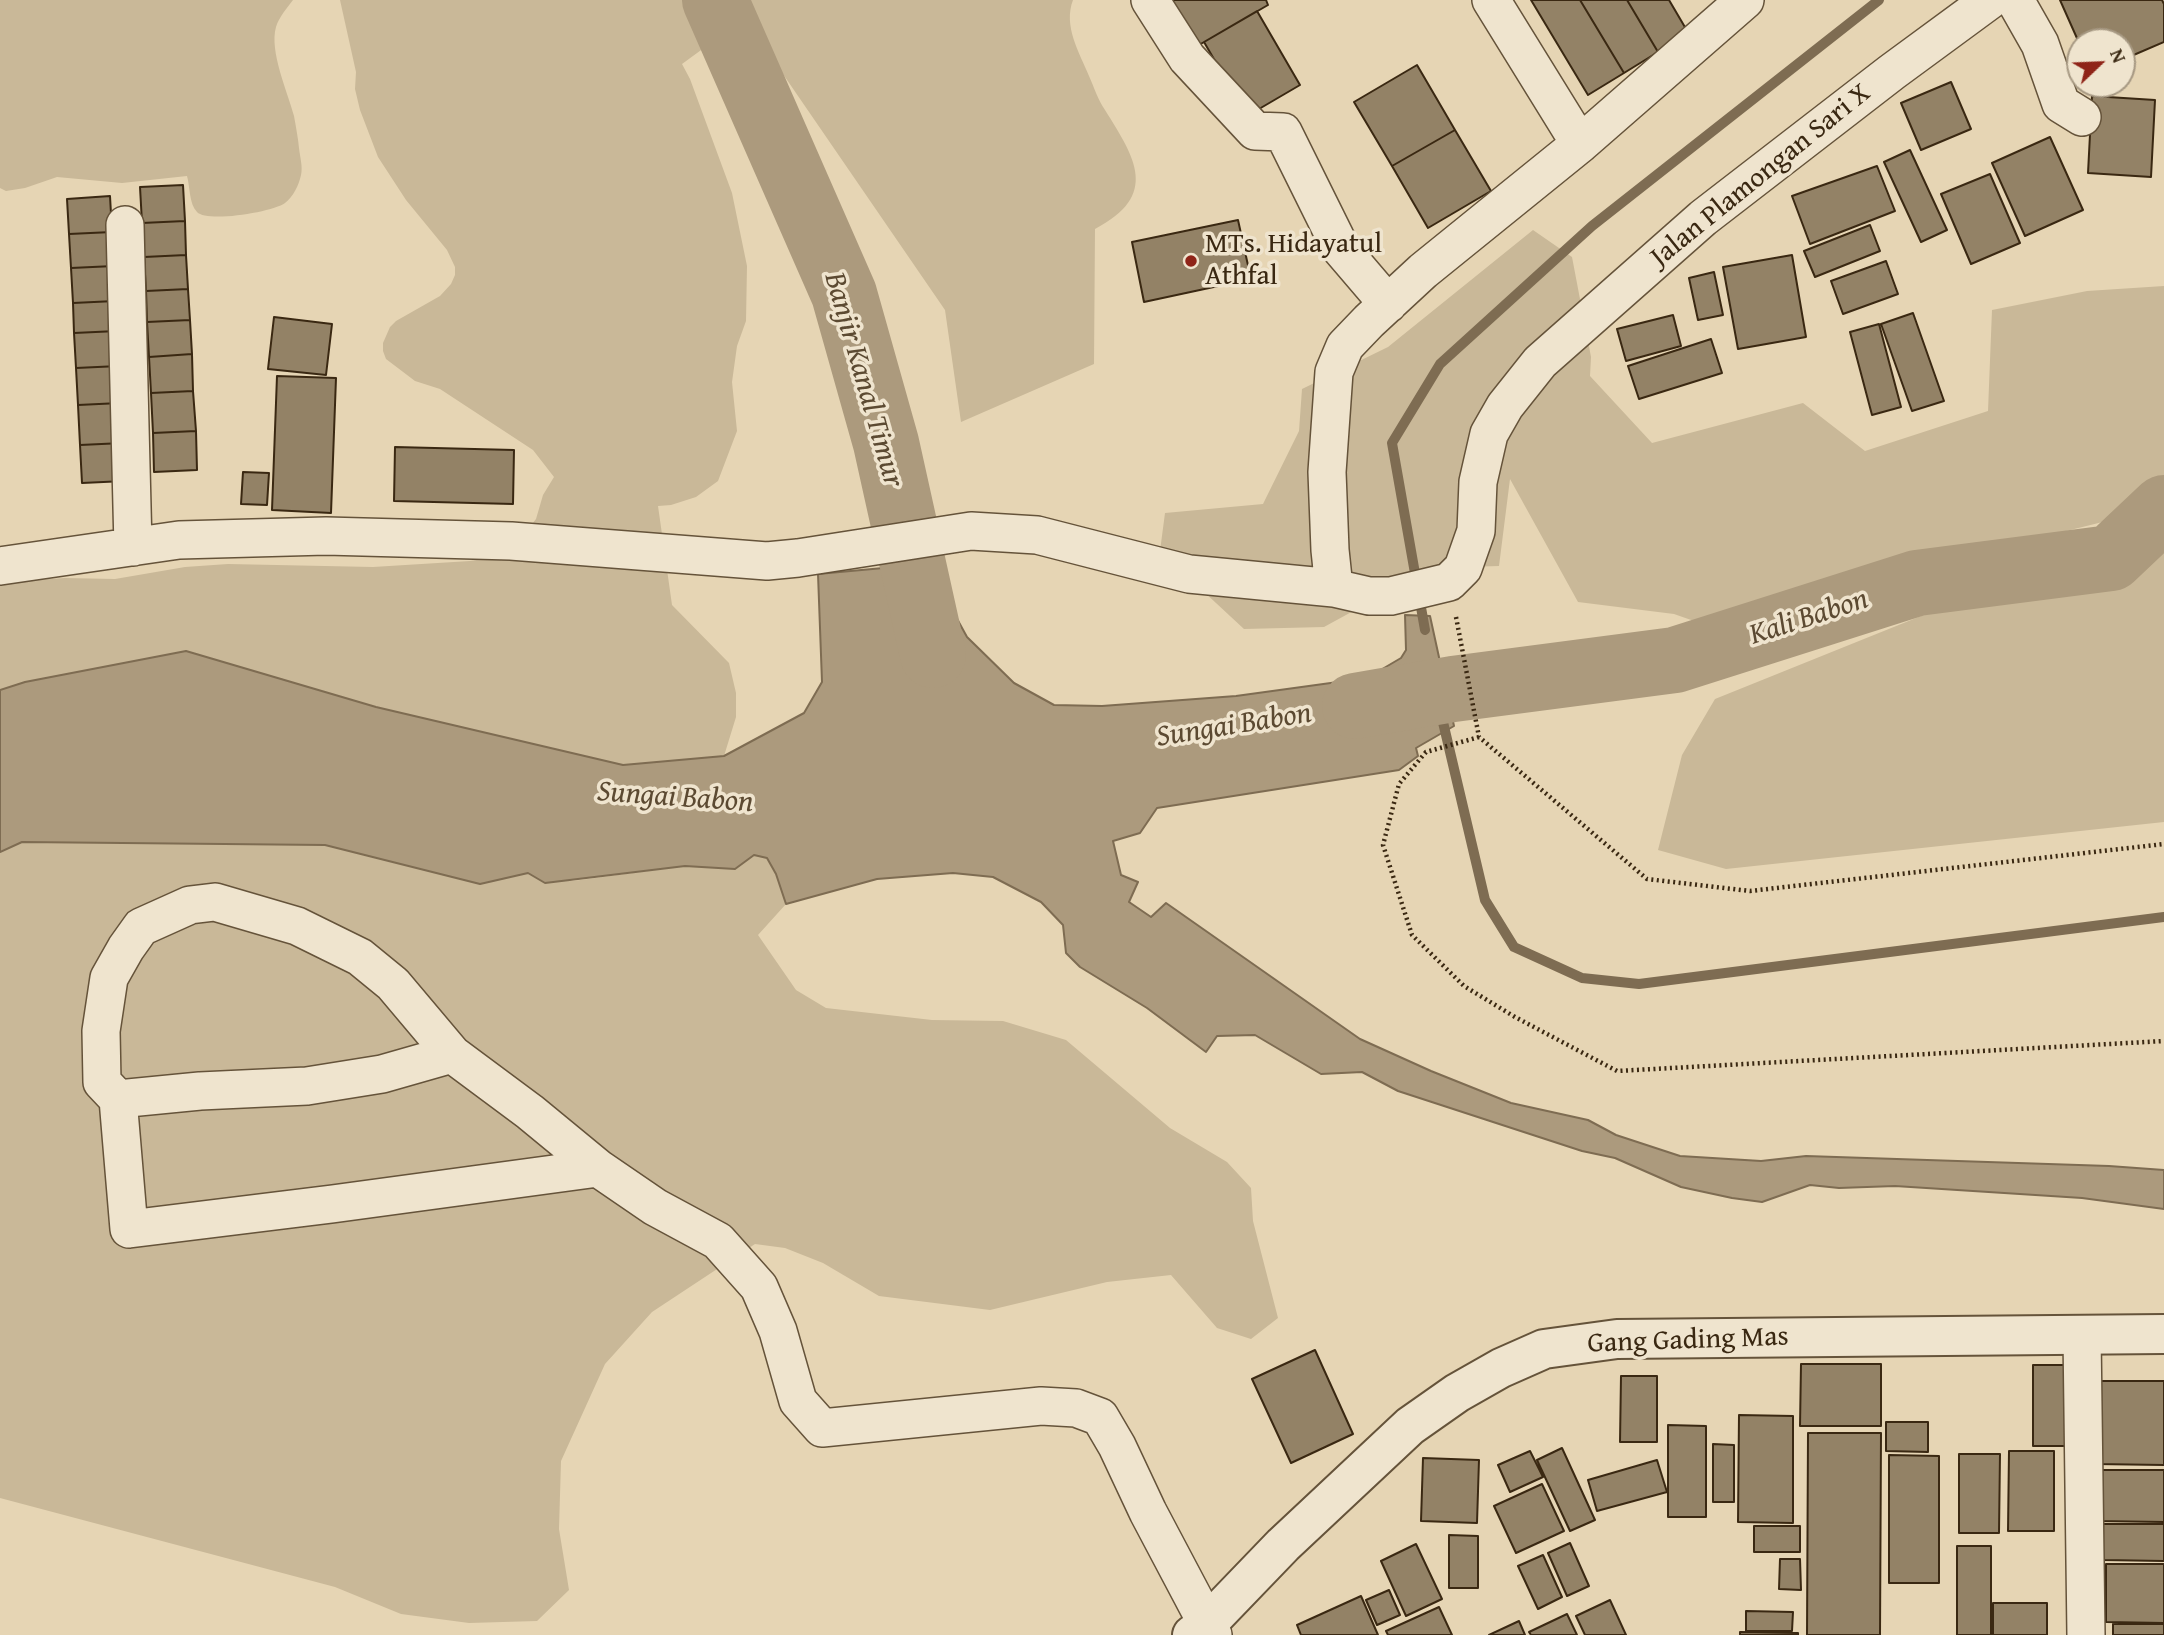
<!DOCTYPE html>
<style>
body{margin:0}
#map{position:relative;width:2164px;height:1635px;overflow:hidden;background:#e6d5b4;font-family:"Gentium Book Plus",serif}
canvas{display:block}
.north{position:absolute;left:2066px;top:28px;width:70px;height:70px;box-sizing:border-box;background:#efe4ce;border:2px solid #a79983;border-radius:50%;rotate:67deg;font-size:19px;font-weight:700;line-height:28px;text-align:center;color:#3a2812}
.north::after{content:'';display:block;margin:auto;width:24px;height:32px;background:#8f2418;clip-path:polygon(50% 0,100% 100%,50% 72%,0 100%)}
</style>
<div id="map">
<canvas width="2164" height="1635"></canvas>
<div class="north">N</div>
</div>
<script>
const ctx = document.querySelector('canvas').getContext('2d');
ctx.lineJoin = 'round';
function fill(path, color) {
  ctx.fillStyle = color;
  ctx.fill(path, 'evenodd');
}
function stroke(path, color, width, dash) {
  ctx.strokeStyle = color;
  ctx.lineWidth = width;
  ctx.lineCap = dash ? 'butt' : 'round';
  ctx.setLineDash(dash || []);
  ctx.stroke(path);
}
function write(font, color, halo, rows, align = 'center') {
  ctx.font = font + ' "Gentium Book Plus",serif';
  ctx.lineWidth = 7;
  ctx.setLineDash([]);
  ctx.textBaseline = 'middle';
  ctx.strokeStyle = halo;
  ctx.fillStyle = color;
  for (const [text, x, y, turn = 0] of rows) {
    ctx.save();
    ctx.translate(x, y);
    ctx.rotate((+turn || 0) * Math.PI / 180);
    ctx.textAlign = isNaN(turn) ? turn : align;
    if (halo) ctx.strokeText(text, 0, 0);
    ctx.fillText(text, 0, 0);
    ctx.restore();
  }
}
fill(new Path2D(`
 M0 0H293C287 8 279 17 276 27 269 51 288 93 294 116 296 127 298 138 299 148 300 157 303 167 301 175 299 185 293 197 285 203 273 212 207 223 197 212 189 204 190 186 187 176L122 183 57 177 25 188 6 191 0 188Z
 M340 0H1073C1063 26 1079 52 1089 76 1094 87 1098 100 1105 110 1135 158 1160 195 1095 229L1094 364 961 422 945 310 774 61 708 45 682 64 690 79 732 193 747 266 746 321 737 346 732 382 737 431 718 481 696 497 671 505 658 506 672 605 729 663 736 693V717L724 756 623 765 376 707 186 651 25 682 0 690V582L65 578 115 579 185 567 228 564 373 567 470 561 508 555 536 519 543 495 554 477 533 450 440 389 415 381 386 359 383 351V343L390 327 396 321 440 296 451 284 455 275V267L447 250 406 200 378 157 360 110 355 89 356 72Z
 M1533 230 1572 257 1591 357 1590 376 1652 443 1803 403 1865 451 1988 411 1992 310 2087 291 2164 286V481L2135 514 1965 556 1915 564 1734 635 1674 614 1578 602 1510 479 1499 566 1432 568 1324 627 1244 629 1160 551 1165 513 1263 504 1299 431 1302 389 1388 347Z
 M2164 549V822L1726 869 1658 850 1682 755 1715 699 1926 614 2112 588Z
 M22 842 325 845 480 884 528 873 573 881 685 866 735 869 754 855 767 858 776 874 786 904 758 935 796 990 826 1008 932 1020 1003 1021 1066 1040 1170 1128 1227 1162 1251 1188 1253 1221 1278 1318 1251 1339 1217 1328 1171 1275 1107 1282 990 1310 879 1296 823 1263 785 1248 755 1244 652 1312 605 1364 561 1461 559 1529 569 1590 537 1621 469 1623 401 1614 335 1587 0 1498V852Z`), '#c9b898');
const water = new Path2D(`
 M927 564 967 637 1014 683 1054 705 1102 706 1236 696 1367 678 1401 658 1406 650 1405 615 1430 616 1454 726 1416 748 1418 756 1399 770 1157 808 1140 833 1113 841 1121 875 1138 882 1129 902 1151 917 1166 903 1360 1039 1431 1071 1511 1103 1588 1120 1616 1135 1680 1156 1761 1161 1806 1156 2109 1166 2164 1170V1209L2082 1198 1895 1186 1839 1188 1810 1185 1762 1202 1732 1198 1681 1187 1615 1158 1582 1151 1398 1091 1362 1072 1321 1074 1255 1035 1217 1036 1206 1052 1147 1008 1080 967 1066 953 1063 925 1041 902 993 877 953 873 877 879 786 904 776 874 767 858 754 855 735 869 685 866 545 883 528 873 480 884 325 845 22 842 0 852V690L25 682 186 651 376 707 623 765 724 756 804 713 822 682 818 574Z`);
fill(water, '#ac9a7d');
stroke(water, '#7e6c52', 2);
stroke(new Path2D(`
 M1425 630 1392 443 1440 364 1592 226 1879 0
 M1442 718 1485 900 1514 947 1582 978 1639 984 2164 917`), '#7e6c52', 10);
stroke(new Path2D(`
 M715 0 844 294 886 443 933 655
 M1355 706 1453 689 1675 660 1917 583 2111 558 2164 508`), '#ac9a7d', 66);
const building = new Path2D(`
 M1164 0H1266L1268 5 1192 49Z
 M1531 0H1580L1624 73 1588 95Z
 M1580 0H1627L1658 52 1624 73Z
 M1627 0H1669L1689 34 1658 52Z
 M2060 0H2162L2164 4V42L2122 60V42H2080V45Z
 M1257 11 1300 85 1247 116 1204 42Z
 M1417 65 1455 130 1392 166 1354 102Z
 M1951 82 1971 129 1921 150 1901 103Z
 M2092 96 2155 100 2151 177 2088 173Z
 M1455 130 1491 191 1428 228 1392 166Z
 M2050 137 2083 210 2025 236 1992 163Z
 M1910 150 1947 230 1921 242 1884 162Z
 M1877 166 1895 211 1810 244 1792 196Z
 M1990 174 2020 243 1971 264 1941 194Z
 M183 185 185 221 142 223 140 187Z
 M110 196 112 232 69 234 67 199Z
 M1238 220 1251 279 1144 302 1132 242Z
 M185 221 186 255 144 257 142 223Z
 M1870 225 1880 251 1815 277 1804 251Z
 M112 232 114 266 71 268 69 234Z
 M186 255 188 289 146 291 144 257Z
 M1792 255 1806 337 1738 349 1723 267Z
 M1886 261 1898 294 1843 314 1831 281Z
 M114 266 115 301 73 303 71 268Z
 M1714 272 1723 315 1698 320 1689 278Z
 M188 289 190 320 147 322 146 291Z
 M115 301 117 331 74 333 73 303Z
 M1913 313 1944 401 1912 411 1881 324Z
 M1673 315 1681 346 1626 361 1617 329Z
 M274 317 332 324 326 375 268 369Z
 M190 320 192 354 149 357 147 322Z
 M1879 324 1901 407 1872 415 1850 332Z
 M117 331 119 366 76 368 74 333Z
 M1711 339 1722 373 1639 399 1628 366Z
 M192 354 193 391 151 393 149 357Z
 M119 366 120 403 78 405 76 368Z
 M277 376 336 378 331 513 272 510Z
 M193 391 196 431 153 433 151 393Z
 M120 403 123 443 80 445 78 405Z
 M196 431 197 470 154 472 153 433Z
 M123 443 125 481 82 483 80 445Z
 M395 447 514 450 513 504 394 501Z
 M243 472 269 473 267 505 241 504Z
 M1315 1350 1353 1434 1291 1463 1252 1379Z
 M1801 1364H1881V1426H1800Z
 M2033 1365H2075V1446H2033Z
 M1621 1376H1657V1442H1620Z
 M2095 1381H2164V1465L2095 1464Z
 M1739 1415 1793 1416V1523L1738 1522Z
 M1886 1422H1928V1452L1886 1451Z
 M1668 1425 1706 1426V1517H1668Z
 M1808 1433H1881L1880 1635H1807Z
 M1713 1444 1734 1445V1502H1713Z
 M1562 1448 1595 1520 1570 1531 1537 1460Z
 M1530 1451 1543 1477 1510 1492 1498 1465Z
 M2009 1451H2054V1531H2008Z
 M1959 1454H2000L1999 1533H1959Z
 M1889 1455 1939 1456V1583H1889Z
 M1423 1458 1479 1460 1477 1523 1421 1521Z
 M1657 1460 1667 1492 1597 1511 1588 1480Z
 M2094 1470H2164V1522L2094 1521Z
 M1542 1484 1564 1531 1516 1553 1494 1506Z
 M2103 1524H2164V1561L2103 1560Z
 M1754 1526H1800V1552H1754Z
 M1449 1535 1478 1536V1588H1449Z
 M1570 1543 1589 1586 1567 1596 1548 1553Z
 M1416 1544 1442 1599 1406 1616 1381 1561Z
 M1957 1546H1991V1635H1957Z
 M1543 1555 1562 1597 1538 1609 1518 1566Z
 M1780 1559H1800L1801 1590 1779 1589Z
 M2106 1564H2164V1623L2106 1622Z
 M1389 1590 1400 1615 1377 1625 1366 1600Z
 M1361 1596 1378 1635H1301L1297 1625Z
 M1610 1600 1626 1635H1585L1576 1616Z
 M1993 1603H2047V1635H1993Z
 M1439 1607 1452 1635H1388L1386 1631Z
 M1746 1611 1793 1612 1792 1631H1746Z
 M1567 1614 1577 1635H1531L1529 1632Z
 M1519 1621 1525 1635H1489Z
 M2113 1624H2164V1635H2113Z
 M1740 1632 1798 1633V1635H1740Z`);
fill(building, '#938266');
stroke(building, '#3a2812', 2);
const minor = new Path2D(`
 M1150 0 1187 58 1255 131 1283 132 1341 249 1388 304
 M1491 0 1580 144
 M2015 0 2040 44 2061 104 2082 117
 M125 225 133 547
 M0 566 179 540 326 536 511 541 767 561 798 558 971 531 1037 535 1189 574 1334 588 1369 596H1391L1449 582 1463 568 1476 531 1478 482 1489 434 1505 406 1540 362 1703 218 1892 72 1990 0
 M1334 588 1330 550 1327 472 1334 372 1345 346 1369 321 1423 271 1580 144 1745 0
 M452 1054 382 1074 307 1086 200 1091 118 1099 102 1082 101 1031 109 978 126 948 141 927 190 905 215 902 297 926 360 957 393 984 452 1054 530 1112 598 1168 655 1207 718 1241 759 1287 778 1331 798 1401 822 1428 1041 1406 1076 1408 1100 1417 1117 1446 1148 1512 1213 1635
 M118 1099 129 1229 332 1204 598 1168
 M2082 1335 2086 1635`);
const tertiary = new Path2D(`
 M1192 1635 1206 1625 1283 1545 1410 1426 1457 1393 1501 1368 1544 1349 1617 1339 2164 1334`);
stroke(minor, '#65533a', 40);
stroke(tertiary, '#65533a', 42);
stroke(new Path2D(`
 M1456 617 1479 737 1647 879 1750 891 2164 844
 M1479 737 1426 752 1399 784 1383 845 1412 935 1464 986 1515 1017 1617 1071 2164 1041`), '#3a2812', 4.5, [2, 3.5]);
stroke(minor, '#efe4ce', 37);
stroke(tertiary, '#efe4ce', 38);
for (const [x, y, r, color] of [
 [1191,261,7,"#8f2418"]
]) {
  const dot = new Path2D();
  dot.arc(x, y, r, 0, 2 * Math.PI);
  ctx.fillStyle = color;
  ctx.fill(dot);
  stroke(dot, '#efe4ce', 2.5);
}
write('28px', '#3a2812', '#efe4ce', [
 ["Jalan Plamongan Sari X",1761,176,-39],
 ["Gang Gading Mas",1688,1341,-2]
]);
write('28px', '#3a2812', '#efe4ce', [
 ["MTs. Hidayatul",1205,245],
 ["Athfal",1205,277]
], 'left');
write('italic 30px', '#5c4a32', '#efe4ce', [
 ["Banjir Kanal Timur",863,380,74],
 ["Kali Babon",1809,618,-18],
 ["Sungai Babon",1234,726,-9],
 ["Sungai Babon",675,798,4]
]);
</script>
